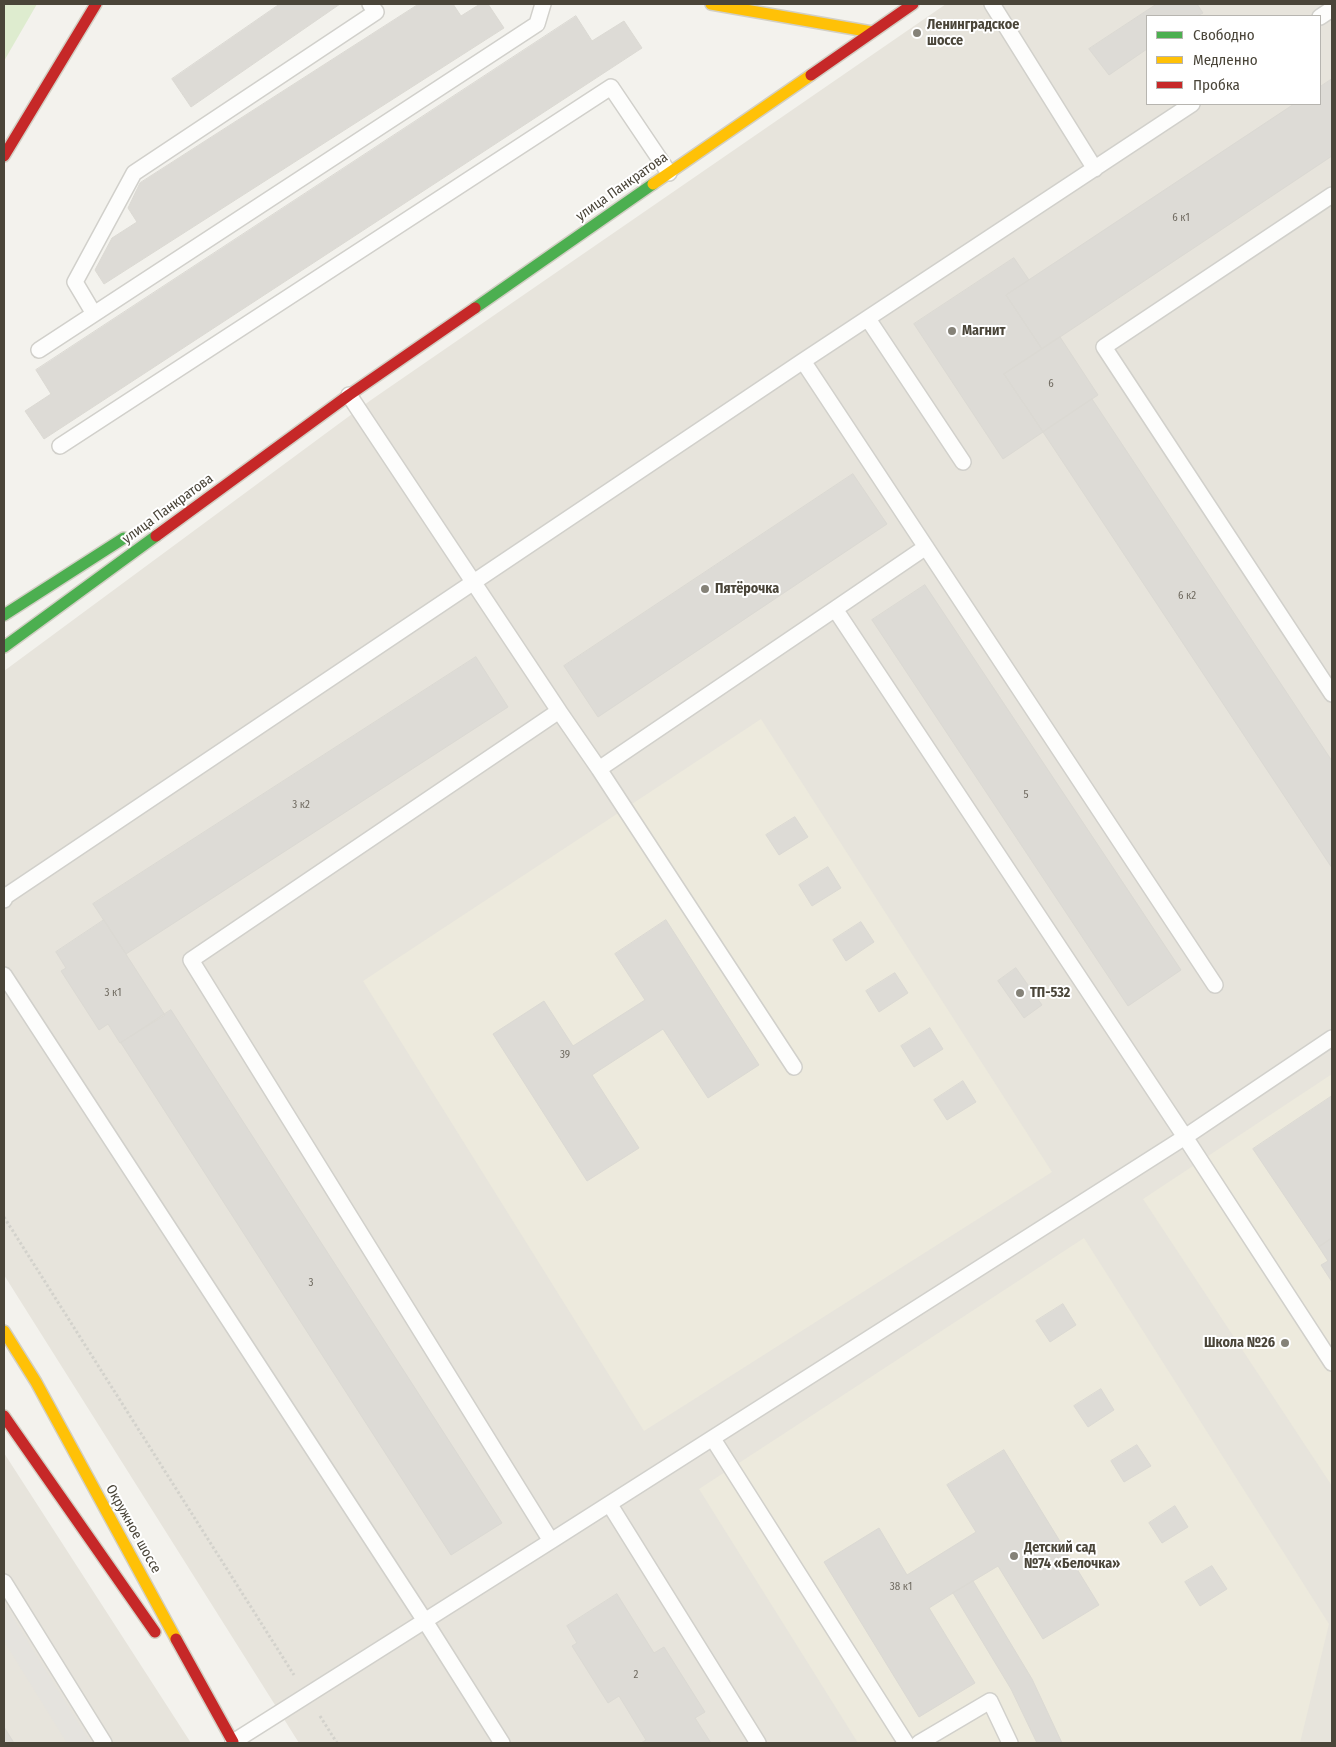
<!DOCTYPE html>
<meta charset="utf-8">
<style>
body{margin:0}
#map{position:relative;width:1336px;height:1747px;overflow:hidden;background:#f3f2ed;font-family:"Fira Sans Condensed",sans-serif}
canvas{display:block}
.frame{position:absolute;inset:0;border:5px solid #4a4539;pointer-events:none}
.legend{position:absolute;left:1146px;top:15px;width:175px;height:90px;box-sizing:border-box;background:#fff;border:1px solid #b7b5b0;margin:0;padding:6px 9px;list-style:none;font-size:15px;color:#4a4539}
.legend li{display:flex;align-items:center;gap:10px;height:25px}
.legend b{width:25px;border:1px solid #b7b5b0}
</style>
<div id="map">
<canvas width="1336" height="1747"></canvas>
<div class="frame"></div>
<ul class="legend">
<li><b style="height:6px;background:#4caf50"></b>Свободно</li>
<li><b style="height:6px;background:#ffc107"></b>Медленно</li>
<li><b style="height:6px;background:#c62828"></b>Пробка</li>
</ul>
</div>
<script>
const ctx = document.querySelector('canvas').getContext('2d');
ctx.lineJoin = 'round';
function fill(path, color) {
  ctx.fillStyle = color;
  ctx.fill(path, 'evenodd');
}
function stroke(path, color, width, dash) {
  ctx.strokeStyle = color;
  ctx.lineWidth = width;
  ctx.lineCap = dash ? 'butt' : 'round';
  ctx.setLineDash(dash || []);
  ctx.stroke(path);
}
function write(font, color, halo, rows, align = 'center') {
  ctx.font = font + ' "Fira Sans Condensed",sans-serif';
  ctx.lineWidth = 4;
  ctx.setLineDash([]);
  ctx.textBaseline = 'middle';
  ctx.strokeStyle = halo;
  ctx.fillStyle = color;
  for (const [text, x, y, turn = 0] of rows) {
    ctx.save();
    ctx.translate(x, y);
    ctx.rotate((+turn || 0) * Math.PI / 180);
    ctx.textAlign = isNaN(turn) ? turn : align;
    if (halo) ctx.strokeText(text, 0, 0);
    ctx.fillText(text, 0, 0);
    ctx.restore();
  }
}
fill(new Path2D(`
 M946 4H1332V1743H299L4 1275V671L371 400ZM1147 16H1320V104H1147Z
 M4 1453 191 1743H4Z`), '#e7e4dc');
fill(new Path2D(`
 M761 719 1052 1172 644 1431 363 981Z
 M1332 1074V1486L1143 1199Z
 M1084 1238 1329 1624 1300 1743H858L699 1489Z`), '#edeadd');
fill(new Path2D(`
 M4 4H37L4 61Z`), '#deeccf');
fill(new Path2D(`
 M4 1603 91 1743H67L4 1641Z`), '#e5e3de');
const building = new Path2D(`
 M280 4H340L191 107 172 79Z
 M419 4H453L461 16 480 4H488L504 28 104 284 95 270 112 238 137 222 128 208 140 183Z
 M1157 4H1197L1203 13 1197 16H1147V49L1109 75 1089 49Z
 M576 16 592 41 624 21 642 48 44 439 25 411 51 394 36 370Z
 M1332 79V156L1042 349 1006 295 1294 104H1320V87Z
 M1014 258 1029 280 1006 295 1042 349 1004 374 1043 432 1003 459 914 324Z
 M1060 337 1098 395 1043 432 1004 374Z
 M1092 399 1332 761V868L1043 432Z
 M853 474 887 524 598 717 564 666Z
 M925 585 1181 970 1128 1006 872 620Z
 M476 657 508 707 126 954 93 904Z
 M795 817 808 837 779 855 766 835Z
 M828 867 841 888 812 906 799 885Z
 M104 920 165 1015 120 1043 108 1024 99 1030 61 971 66 968 56 952Z
 M666 920 759 1065 708 1098 663 1029 592 1075 639 1148 587 1181 493 1034 544 1001 573 1046 645 1000 615 954Z
 M861 922 874 942 846 961 833 940Z
 M1016 968 1042 1005 1024 1018 998 981Z
 M895 973 908 993 879 1012 866 991Z
 M171 1010 502 1523 451 1555 121 1043Z
 M930 1028 943 1049 914 1067 901 1046Z
 M963 1081 976 1102 947 1120 934 1100Z
 M1332 1096V1238L1319 1247 1253 1149Z
 M1332 1238V1282L1321 1265 1328 1261 1319 1247Z
 M1063 1304 1076 1325 1050 1342 1036 1321Z
 M1101 1389 1114 1410 1088 1427 1074 1406Z
 M1137 1445 1151 1466 1124 1482 1111 1461Z
 M1004 1450 1099 1605 1043 1639 998 1566 953 1593 929 1608 975 1683 919 1717 824 1562 879 1528 907 1575 976 1532 947 1485Z
 M1175 1506 1188 1527 1162 1543 1149 1523Z
 M1212 1566 1227 1589 1200 1606 1185 1582Z
 M973 1581 1032 1679 1062 1743H1037L1011 1689 953 1593Z
 M617 1594 654 1653 664 1647 705 1712 695 1718 711 1743H641L646 1740 619 1696 608 1703 572 1646 577 1643 567 1626Z
 M4 1727 14 1743H4Z`);
fill(building, '#dddbd6');
stroke(building, '#dbd9d3', 1);
const lane = new Path2D(`
 M992 4 1095 169
 M1320 17 1332 9
 M1332 195 1104 347 1332 694
 M94 314 75 282 134 173 376 12 370 4
 M868 319 963 462
 M39 350 537 24 543 4
 M803 361 1215 985
 M60 446 611 87 669 173
 M835 609 926 547
 M559 711 599 769 835 609 1185 1137 1332 1363
 M599 769 794 1067
 M4 900 6 896 803 361 1192 104
 M4 975 425 1621 502 1743
 M713 1439 906 1743
 M610 1505 758 1743
 M551 1541 1185 1137 1332 1038
 M4 1582 104 1743
 M233 1742 551 1541 191 960 559 711 349 395
 M919 1743 990 1701 1010 1743`);
const fast = new Path2D(`
 M475 308 653 184
 M4 615 124 538
 M4 647 156 536`);
const slow = new Path2D(`
 M711 4 872 32
 M653 184 811 75
 M4 1331 36 1382 176 1639`);
const jam = new Path2D(`
 M811 75 913 4
 M4 156 96 4
 M156 536 349 395 475 308
 M4 1416 155 1632
 M176 1639 233 1742`);
stroke(lane, '#d1d0cb', 18);
stroke(fast, '#d2cfc4', 14);
stroke(slow, '#d2cfc4', 14);
stroke(jam, '#d2cfc4', 14);
stroke(new Path2D(`
 M4 1217 294 1675
 M320 1716 337 1743`), '#d3d2cc', 3, [2.5, 2.5]);
stroke(lane, '#fdfdfc', 15);
stroke(fast, '#4caf50', 11);
stroke(slow, '#ffc107', 11);
stroke(jam, '#c62828', 11);
for (const [x, y, r, color] of [
 [917,33,5,"#858278"],
 [952,331,5,"#858278"],
 [705,589,5,"#858278"],
 [1020,993,5,"#858278"],
 [1285,1343,5,"#858278"],
 [1014,1556,5,"#858278"]
]) {
  const dot = new Path2D();
  dot.arc(x, y, r, 0, 2 * Math.PI);
  ctx.fillStyle = color;
  ctx.fill(dot);
  stroke(dot, '#fff', 2);
}
write('11px', '#706b61', null, [
 ["6 к1",1181,218],
 ["6",1051,384],
 ["6 к2",1187,596],
 ["5",1026,795],
 ["3 к2",301,805],
 ["3 к1",113,993],
 ["39",565,1055],
 ["3",311,1283],
 ["38 к1",901,1587],
 ["2",636,1675]
]);
write('bold 14px', '#4a4539', '#fff', [
 ["Ленинградское",927,25],
 ["шоссе",927,41],
 ["Магнит",962,331],
 ["Пятёрочка",715,589],
 ["ТП-532",1030,993],
 ["Школа №26",1275,1343,"right"],
 ["Детский сад",1024,1548],
 ["№74 «Белочка»",1024,1564]
], 'left');
write('14px', '#4a4539', '#fff', [
 ["улица Панкратова",622,187,-35],
 ["улица Панкратова",168,509,-36],
 ["Окружное шоссе",133,1529,61]
]);
</script>
